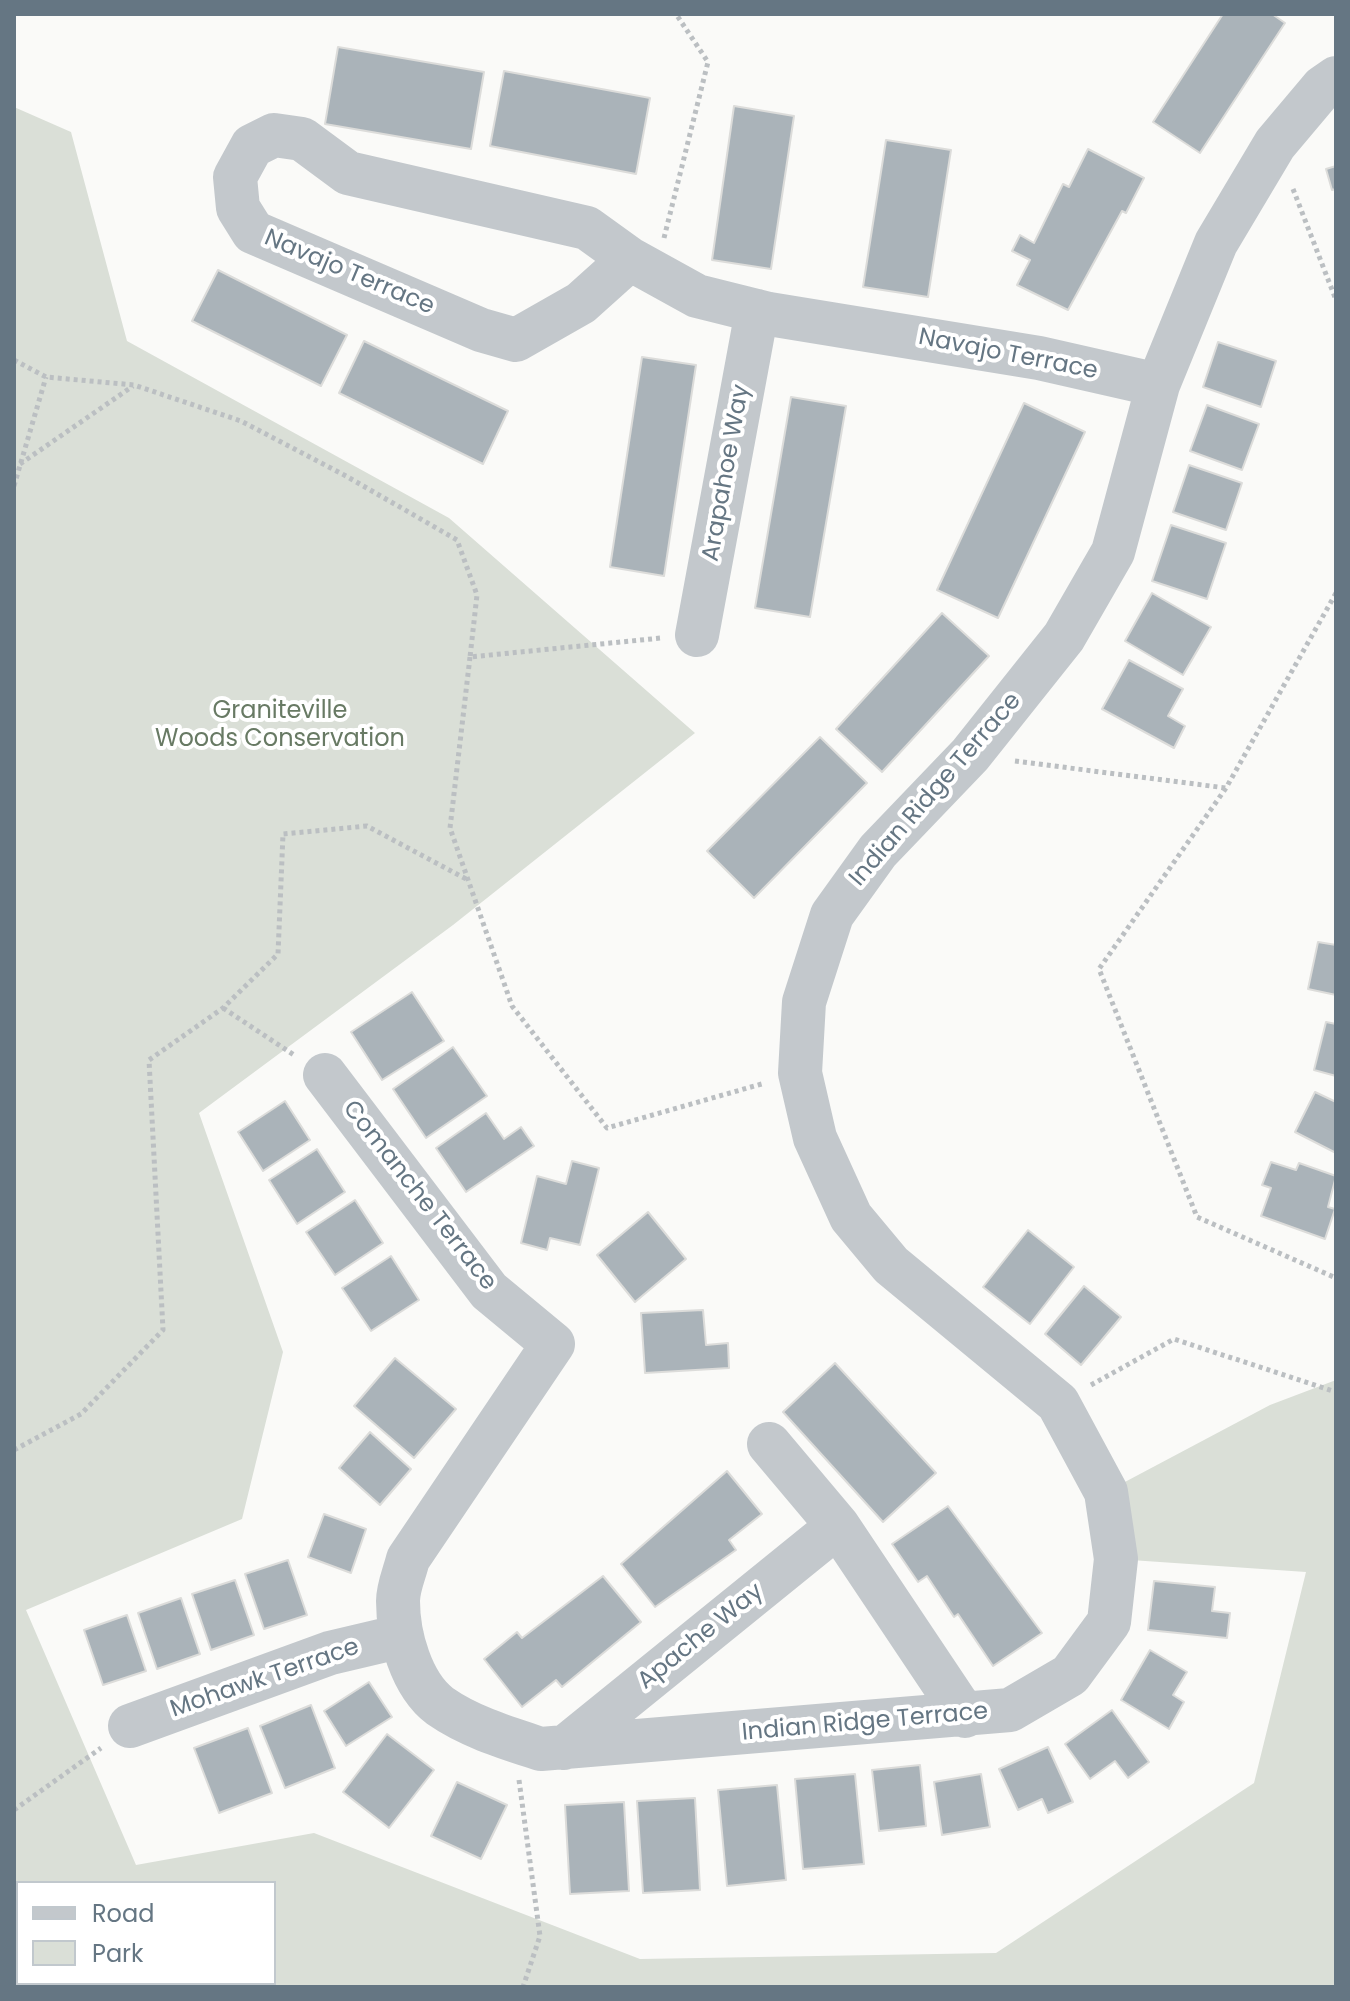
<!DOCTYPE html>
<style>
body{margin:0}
#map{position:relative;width:1350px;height:2001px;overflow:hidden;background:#fafaf8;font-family:Poppins,sans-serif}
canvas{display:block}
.frame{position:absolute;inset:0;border:16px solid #657683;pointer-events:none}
.legend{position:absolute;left:16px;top:1881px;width:260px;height:104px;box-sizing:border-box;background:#fff;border:2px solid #c1c8cd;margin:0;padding:10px 14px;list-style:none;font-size:24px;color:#657683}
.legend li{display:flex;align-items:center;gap:16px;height:40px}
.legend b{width:40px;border:2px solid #c1c8cd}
</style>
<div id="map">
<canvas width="1350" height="2001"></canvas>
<div class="frame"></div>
<ul class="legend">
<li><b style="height:10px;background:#c3c8cc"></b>Road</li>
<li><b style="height:22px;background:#dadfd7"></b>Park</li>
</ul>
</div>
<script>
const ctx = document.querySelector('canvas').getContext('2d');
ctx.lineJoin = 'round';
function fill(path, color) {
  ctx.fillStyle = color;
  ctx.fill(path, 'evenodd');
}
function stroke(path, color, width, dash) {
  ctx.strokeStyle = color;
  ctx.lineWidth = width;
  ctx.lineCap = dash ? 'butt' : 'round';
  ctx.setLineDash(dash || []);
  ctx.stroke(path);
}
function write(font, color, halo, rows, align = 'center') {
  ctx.font = font + ' Poppins,sans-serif';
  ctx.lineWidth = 8;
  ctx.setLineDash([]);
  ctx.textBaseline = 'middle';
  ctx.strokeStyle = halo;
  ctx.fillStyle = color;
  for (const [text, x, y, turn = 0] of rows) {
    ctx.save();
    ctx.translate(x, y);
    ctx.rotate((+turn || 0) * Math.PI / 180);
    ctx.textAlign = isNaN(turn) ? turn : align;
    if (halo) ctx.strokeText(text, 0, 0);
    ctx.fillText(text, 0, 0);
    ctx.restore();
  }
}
fill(new Path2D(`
 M14 107 71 132 127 341 449 518 695 733 453 925 199 1113 283 1352 242 1519 26 1610 136 1865 314 1833 640 1959 996 1953 1254 1783 1306 1572 1116 1559 1106 1492 1270 1405 1336 1380V1987H14ZM18 1883H274V1983H18Z`), '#dadfd7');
const building = new Path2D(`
 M1223 14H1272L1285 23 1200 153 1153 122Z
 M338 47 484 72 471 149 325 124Z
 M504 71 650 98 636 174 490 146Z
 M734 106 794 116 771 269 712 260Z
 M886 140 951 150 928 297 863 287Z
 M1088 149 1144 178 1126 213 1122 211 1068 310 1017 285 1030 260 1012 251 1020 235 1034 243 1063 184 1069 187Z
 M1336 166V189L1332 190 1326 169Z
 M218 270 347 335 321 386 192 321Z
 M364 341 508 411 483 464 339 393Z
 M1218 342 1276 361 1261 407 1203 387Z
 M642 357 696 365 664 576 610 567Z
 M791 397 846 406 810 617 755 608Z
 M1024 403 1085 432 998 618 937 590Z
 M1207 405 1259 424 1242 470 1190 451Z
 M1189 465 1242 483 1226 530 1173 512Z
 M1171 525 1226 543 1207 599 1152 581Z
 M1152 593 1211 627 1183 675 1125 641Z
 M942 613 989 656 882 772 836 729Z
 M1129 660 1183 689 1168 716 1185 726 1174 748 1102 709Z
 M820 737 867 783 754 898 707 851Z
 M1318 942 1336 945V995L1308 989Z
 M412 992 444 1041 382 1080 351 1032Z
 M1326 1022 1336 1024V1076L1314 1070Z
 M453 1047 487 1096 426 1138 393 1089Z
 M1315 1092 1336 1102V1153L1295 1132Z
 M285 1101 310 1140 263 1171 238 1132Z
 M486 1113 504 1139 521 1127 534 1146 466 1192 436 1148Z
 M317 1149 345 1192 297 1224 269 1180Z
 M572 1161 599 1168 580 1245 550 1238 547 1250 521 1243 537 1176 566 1184Z
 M1271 1162 1296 1170 1299 1163 1336 1176 1328 1207 1335 1209 1325 1239 1261 1216 1271 1188 1262 1185Z
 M355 1200 383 1243 335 1275 306 1232Z
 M648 1212 686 1259 635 1302 597 1255Z
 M1028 1230 1074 1267 1030 1324 983 1287Z
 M391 1256 419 1300 371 1331 342 1288Z
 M1084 1286 1121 1317 1081 1365 1045 1334Z
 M703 1310 706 1345 728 1343 729 1368 645 1373 641 1313Z
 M395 1358 456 1409 414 1458 354 1406Z
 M835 1363 936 1473 883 1522 783 1412Z
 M370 1432 411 1469 380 1505 339 1468Z
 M727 1471 762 1514 729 1540 736 1550 655 1607 621 1564Z
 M948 1506 1042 1633 993 1666 958 1614 954 1617 927 1576 918 1582 892 1544Z
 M324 1514 366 1529 351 1573 308 1557Z
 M288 1560 307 1615 264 1629 245 1574Z
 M603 1576 641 1622 562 1687 556 1680 522 1707 484 1659 517 1632 522 1638Z
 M235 1580 254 1635 211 1650 192 1594Z
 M1154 1581 1215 1587 1212 1611 1230 1613 1227 1638 1148 1630Z
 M181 1598 200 1654 157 1669 138 1613Z
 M127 1615 146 1671 103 1685 84 1630Z
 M1150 1650 1187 1672 1173 1695 1184 1702 1169 1729 1121 1700Z
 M369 1682 392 1717 346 1746 324 1711Z
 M311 1705 335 1768 285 1788 260 1726Z
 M1112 1710 1149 1762 1128 1778 1115 1761 1090 1779 1065 1744Z
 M248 1728 272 1793 219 1813 194 1748Z
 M387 1734 434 1770 389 1828 343 1792Z
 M1048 1747 1073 1802 1048 1813 1042 1799 1018 1810 999 1769Z
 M920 1765 926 1826 879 1831 872 1770Z
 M855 1774 864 1864 803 1869 795 1779Z
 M981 1774 990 1827 942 1835 934 1782Z
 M457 1782 507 1805 481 1859 431 1836Z
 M777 1785 786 1880 727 1886 718 1790Z
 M695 1798 700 1890 643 1893 637 1801Z
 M624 1802 629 1891 570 1894 565 1805Z`);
fill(building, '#aab3b9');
stroke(building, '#dcdcda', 2);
stroke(new Path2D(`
 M1293 189 1336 300
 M664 238 708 62 676 14
 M14 360 46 377 134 385 241 421 346 476 457 540 477 595 470 657 661 638
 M20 464 133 386
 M14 486 46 377
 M1336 593 1226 788 1099 969 1197 1217 1336 1278
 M470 657 450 828 512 1006 607 1128 765 1083
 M1015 761 1226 788
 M223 1008 294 1055
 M1091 1385 1174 1339 1336 1392
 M14 1450 81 1414 163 1330 149 1060 223 1008 278 954 283 834 367 826 468 880
 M519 1780 540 1936 523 1987
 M14 1810 101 1748`), '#bbbfc2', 5, [4, 4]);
stroke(new Path2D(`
 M630 259 581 303 516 340 481 330 253 232 238 208 235 177 252 146 274 135 302 139 348 173 587 228 630 259 697 296 769 314 1039 358 1158 385
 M697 635 757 311
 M325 1075 489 1291 553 1344 408 1559C405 1572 398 1587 398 1601 398 1635 411 1684 440 1706 470 1727 507 1738 541 1749L1010 1710 1070 1675 1109 1622 1116 1559 1106 1492 1058 1403 891 1265 851 1217 815 1138 800 1073 804 1002 832 915 878 851 970 755 1064 637 1113 552 1158 385 1216 243 1275 144 1323 87 1336 78
 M769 1444 838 1526 965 1716
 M130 1726 330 1653 402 1636
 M564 1748 838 1526`), '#c3c8cc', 44);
write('24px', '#657683', '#fff', [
 ["Navajo Terrace",349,273,23],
 ["Navajo Terrace",1008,355,11],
 ["Arapahoe Way",727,473,-80],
 ["Indian Ridge Terrace",936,790,-49],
 ["Comanche Terrace",419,1196,52],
 ["Apache Way",701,1637,-39],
 ["Mohawk Terrace",265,1679,-19],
 ["Indian Ridge Terrace",865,1723,-5]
]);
write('24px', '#687a64', '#fff', [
 ["Graniteville",280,712],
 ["Woods Conservation",280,740]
]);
</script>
